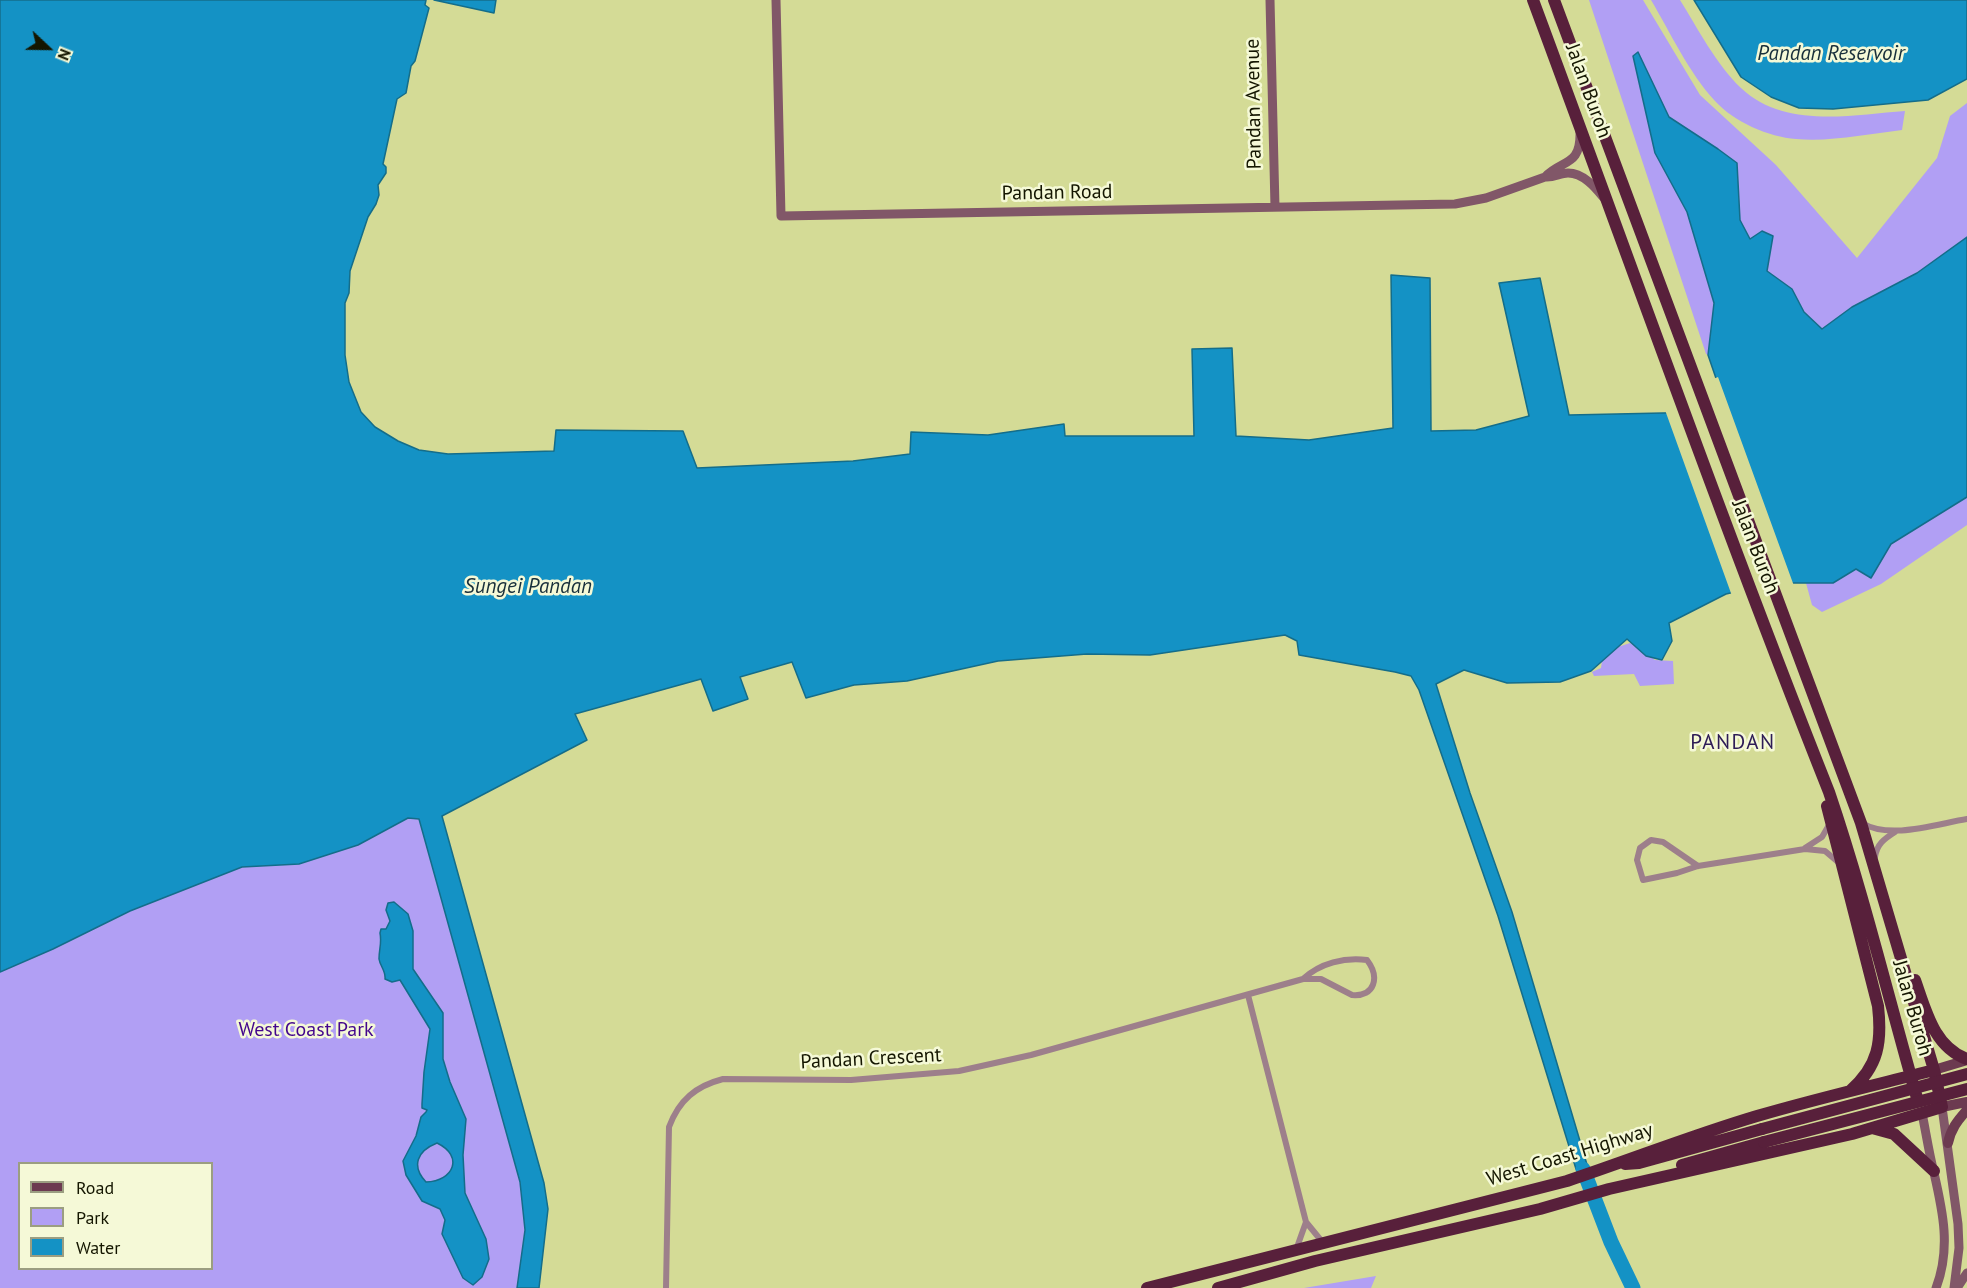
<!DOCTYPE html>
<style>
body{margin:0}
#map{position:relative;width:1967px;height:1288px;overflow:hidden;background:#d4db96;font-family:"PT Sans",sans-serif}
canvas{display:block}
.legend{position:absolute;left:18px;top:1162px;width:195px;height:108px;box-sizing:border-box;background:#f5f9d7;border:2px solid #9b9e81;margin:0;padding:8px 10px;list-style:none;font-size:18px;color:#141600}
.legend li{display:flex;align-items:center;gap:12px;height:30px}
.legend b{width:30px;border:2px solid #9b9e81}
.north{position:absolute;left:18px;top:18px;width:60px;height:60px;-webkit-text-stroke:4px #f5f9d7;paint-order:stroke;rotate:112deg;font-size:16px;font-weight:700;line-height:24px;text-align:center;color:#141600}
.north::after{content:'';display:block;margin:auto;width:21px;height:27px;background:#141600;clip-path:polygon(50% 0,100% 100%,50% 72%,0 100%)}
</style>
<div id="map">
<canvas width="1967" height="1288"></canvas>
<ul class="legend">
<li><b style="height:8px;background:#6c3a50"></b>Road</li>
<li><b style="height:16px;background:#b19ff4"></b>Park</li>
<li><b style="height:16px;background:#1492c5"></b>Water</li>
</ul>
<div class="north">N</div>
</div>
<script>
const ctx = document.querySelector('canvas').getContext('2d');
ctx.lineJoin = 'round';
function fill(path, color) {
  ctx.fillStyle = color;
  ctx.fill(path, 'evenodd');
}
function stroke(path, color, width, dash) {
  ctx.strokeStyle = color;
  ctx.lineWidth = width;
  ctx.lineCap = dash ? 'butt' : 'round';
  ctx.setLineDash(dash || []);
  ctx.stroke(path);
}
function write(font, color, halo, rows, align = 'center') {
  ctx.font = font + ' "PT Sans",sans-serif';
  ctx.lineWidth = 5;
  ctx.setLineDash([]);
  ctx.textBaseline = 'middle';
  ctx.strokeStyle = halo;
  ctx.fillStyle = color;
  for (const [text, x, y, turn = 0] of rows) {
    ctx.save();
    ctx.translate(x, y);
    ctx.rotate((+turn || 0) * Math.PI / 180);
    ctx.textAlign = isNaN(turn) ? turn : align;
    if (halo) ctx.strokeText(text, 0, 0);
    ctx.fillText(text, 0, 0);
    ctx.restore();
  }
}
fill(new Path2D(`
 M1589 0H1643L1700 95 1776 165 1857 258 1937 158 1950 116 1967 103V237L1917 273 1852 307 1822 329 1804 312 1792 289 1767 271 1740 220 1737 163 1718 149 1669 117 1638 53 1655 153 1687 212 1714 303 1708 355 1706 354Z
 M1651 0H1680C1698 29 1716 64 1741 88 1784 129 1851 115 1905 111L1902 130C1868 134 1831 142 1796 139 1769 137 1734 122 1715 101 1689 73 1670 32 1651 0Z
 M1967 497V525L1881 584 1822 612 1812 605 1806 583H1833L1856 569 1871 577 1891 544Z
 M1630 643 1641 648 1655 660 1673 661 1674 684 1640 686 1634 674 1594 676 1592 672 1601 668 1603 654 1609 647 1621 646Z
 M408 818 419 819 520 1182 525 1230 517 1288H0V972L53 949 130 911 242 867 299 864 358 845ZM20 1164H212V1268H20Z
 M1376 1276 1371 1288H1304Z`), '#b19ff4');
const water = new Path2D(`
 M0 0H426L425 5 429 8 415 61 411 66 406 93 397 99 383 164 386 167V173L378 185 379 195 376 204 368 217 350 271 349 293 345 303V355L349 382 361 412 375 427 398 441 419 450 448 454 554 451 556 430 683 431 697 468 853 461 910 454 911 432 988 435 1064 424 1065 436H1194L1192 349 1232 348 1236 436 1309 440 1393 428 1391 275 1430 278 1431 431 1476 430 1529 416 1499 283 1540 278 1569 415 1710 412 1720 390 1708 355 1714 303 1687 212 1655 153 1633 56 1638 52 1669 117 1718 149 1737 163 1740 220 1750 239 1762 231 1773 236 1767 271 1792 289 1804 312 1822 329 1852 307 1917 273 1967 237V497L1891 544 1871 578 1856 569 1833 583H1774L1726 594 1669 623 1672 641 1662 660 1646 656 1627 639 1591 671 1560 682 1507 683 1464 670 1436 684 1470 793 1512 912 1588 1168 1576 1169 1498 916 1419 690 1411 676 1395 672 1299 655 1297 641 1285 635 1150 655 1087 654 998 661 907 681 854 685 806 698 792 662 740 677 748 699 713 711 701 679 575 714 587 740 442 816 544 1183 548 1209 539 1288H517L525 1230 520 1182 419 819 408 818 358 845 299 864 242 867 130 911 53 949 0 972Z
 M434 0H496L494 13Z
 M1694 0H1967V79L1928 100 1833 109 1799 108 1771 97 1741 77Z
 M394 902 408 914 413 931V969L443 1013V1059L450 1082 466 1119 463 1155 465 1193 486 1239 489 1259 482 1277 473 1285 463 1278 442 1234 445 1220 440 1209 422 1201 406 1175 403 1161 416 1136 421 1117 426 1112 427 1110 422 1108V1104L424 1072 430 1029 400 980 392 982 385 979C386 971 380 966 379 959 379 949 382 943 380 933L381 929H386L390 921 386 910 388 903ZM437 1143C464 1156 454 1181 426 1182 411 1166 417 1151 437 1143Z`);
fill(water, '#1492c5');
stroke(water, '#146d8a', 1.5);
fill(new Path2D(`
 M1718 377 1794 586H1774L1732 596 1665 410 1708 409 1717 390 1713 379Z`), '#d4db96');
stroke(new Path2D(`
 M1583 1169 1611 1242 1633 1288`), '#1492c5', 15);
stroke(new Path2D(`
 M1862 823C1890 840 1936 824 1967 819
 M1805 848 1822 837 1829 825
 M1875 857C1877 844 1884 839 1895 832
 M1698 866 1663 842 1651 840 1640 848 1637 860 1643 880 1677 873 1698 866 1805 849 1825 851 1838 862
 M1248 995 1306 1222 1324 1244
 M1296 1250 1306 1222
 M666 1288 669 1127C679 1100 696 1086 723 1079L851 1080 959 1071 1031 1055 1303 979H1321L1352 995C1375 997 1380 977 1367 960 1345 957 1320 963 1303 979`), '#9d7f8b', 6);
stroke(new Path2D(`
 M776 0 781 216 1455 204 1486 198 1545 177C1562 159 1581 167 1580 132
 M1270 0 1275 207
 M1545 177C1554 178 1560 173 1568 173 1583 173 1595 187 1603 197
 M1942 1107 1958 1224 1959 1248 1954 1288
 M1922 1113C1926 1133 1929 1153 1934 1173 1943 1212 1951 1249 1936 1288
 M1957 1288 1967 1273`), '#815768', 9);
stroke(new Path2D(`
 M1934 1070 1967 1060
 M1942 1107 1967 1102
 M1948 1143C1951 1129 1957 1121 1967 1110`), '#6c3a50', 10);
stroke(new Path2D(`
 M1533 0C1631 264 1725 530 1829 792 1863 892 1888 996 1917 1098
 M1827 806 1878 1006C1882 1041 1879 1066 1850 1091
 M1915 980C1926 1011 1934 1047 1967 1059
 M1872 1128 1894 1134 1934 1171
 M1625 1164 1639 1163 1762 1129
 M1682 1165 1764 1142
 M1147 1288 1567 1181C1630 1160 1693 1135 1757 1116 1815 1099 1875 1085 1934 1070
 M1218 1288 1315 1261 1540 1209 1609 1189 1852 1134 1942 1107 1934 1070 1861 823 1554 0`), '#58203b', 12);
stroke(new Path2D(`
 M1762 1129 1967 1074
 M1764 1142 1967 1089`), '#58203b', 12);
write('20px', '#141600', '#f5f9d7', [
 ["Jalan Buroh",1588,91,70],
 ["Pandan Avenue",1254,104,-91],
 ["Pandan Road",1057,193,-1],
 ["Jalan Buroh",1755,547,69],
 ["Jalan Buroh",1912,1008,74],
 ["Pandan Crescent",871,1059,-3],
 ["West Coast Highway",1570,1155,-17]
]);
write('20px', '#43068d', '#f5f9d7', [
 ["West Coast Park",306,1030]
]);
write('italic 21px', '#182f3b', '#f5f9d7', [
 ["Pandan Reservoir",1831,54],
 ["Sungei Pandan",528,587]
]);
ctx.letterSpacing = '1.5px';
write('21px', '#2e1c56', '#f5f9d7', [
 ["PANDAN",1733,743]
]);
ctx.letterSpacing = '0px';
</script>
